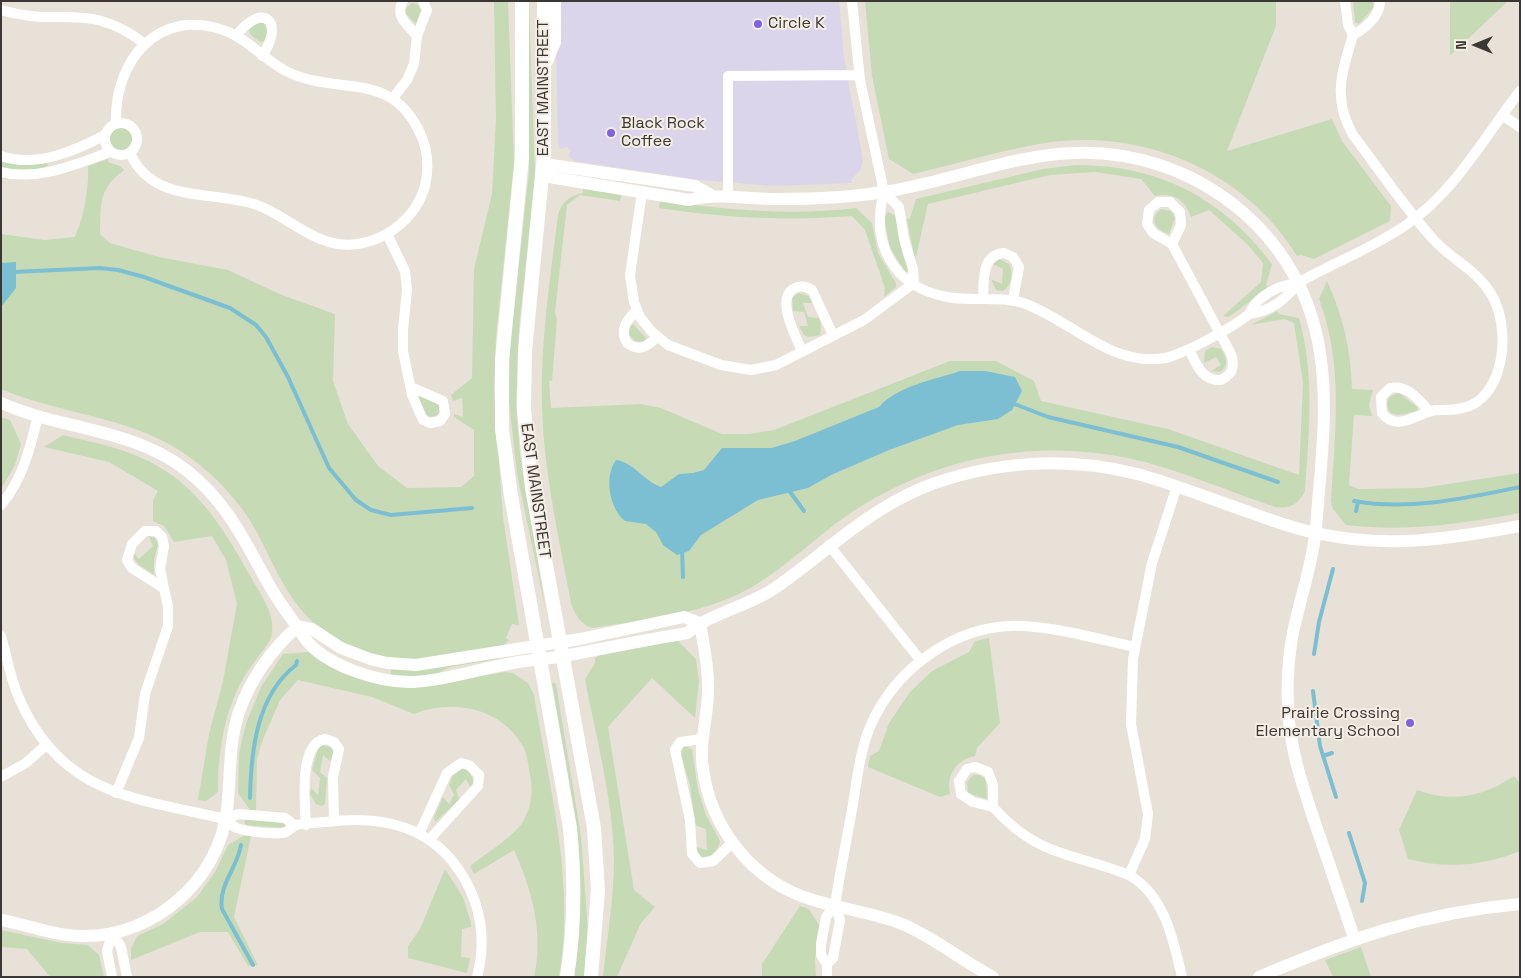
<!DOCTYPE html>
<style>
body{margin:0}
#map{position:relative;width:1521px;height:978px;overflow:hidden;background:#e8e1d8;font-family:"Space Grotesk",sans-serif}
canvas{display:block}
.frame{position:absolute;inset:0;border:2px solid #3a3734;pointer-events:none}
.north{position:absolute;left:1451px;top:20px;width:50px;height:50px;-webkit-text-stroke:4px #f5eee5;paint-order:stroke;rotate:270deg;font-size:14px;font-weight:700;line-height:20px;text-align:center;color:#3a3734}
.north::after{content:'';display:block;margin:auto;width:18px;height:22px;background:#3a3734;clip-path:polygon(50% 0,100% 100%,50% 72%,0 100%)}
</style>
<div id="map">
<canvas width="1521" height="978"></canvas>
<div class="frame"></div>
<div class="north">N</div>
</div>
<script>
const ctx = document.querySelector('canvas').getContext('2d');
ctx.lineJoin = 'round';
function fill(path, color) {
  ctx.fillStyle = color;
  ctx.fill(path, 'evenodd');
}
function stroke(path, color, width, dash) {
  ctx.strokeStyle = color;
  ctx.lineWidth = width;
  ctx.lineCap = dash ? 'butt' : 'round';
  ctx.setLineDash(dash || []);
  ctx.stroke(path);
}
function write(font, color, halo, rows, align = 'center') {
  ctx.font = font + ' "Space Grotesk",sans-serif';
  ctx.lineWidth = 4;
  ctx.setLineDash([]);
  ctx.textBaseline = 'middle';
  ctx.strokeStyle = halo;
  ctx.fillStyle = color;
  for (const [text, x, y, turn = 0] of rows) {
    ctx.save();
    ctx.translate(x, y);
    ctx.rotate((+turn || 0) * Math.PI / 180);
    ctx.textAlign = isNaN(turn) ? turn : align;
    if (halo) ctx.strokeText(text, 0, 0);
    ctx.fillText(text, 0, 0);
    ctx.restore();
  }
}
fill(new Path2D(`
 M555 1H839L844 58 863 160 860 170 851 180 852 183 773 186 699 180 574 161 568 156 571 151 567 147 560 149 558 142Z`), '#dad5ea');
fill(new Path2D(`
 M494 1H508L514 163 496 337 494 391 503 517 519 625 512 624 506 638 509 640 503 646C476 650 448 658 420 660 374 664 322 640 295 602 276 576 266 546 249 519 234 496 214 475 192 459 136 416 64 416 1 389V234L45 240 75 237C84 216 89 188 88 166L108 159V162L120 166 124 170C98 190 101 203 100 234L110 243 159 257 228 270 282 295 335 314 333 381 348 424 378 466 407 488 461 487 474 476V430L454 417V414L463 417 462 398 453 401 451 395 472 378 474 269 492 194 496 119Z
 M529 1 535 177 519 329 516 406 520 454 546 612 517 474 509 401 510 347 529 172Z
 M865 1H1276V26L1227 151 1332 119 1342 141 1391 206 1390 221 1314 259 1301 255 1297 256C1245 171 1143 128 1045 143 1001 150 956 164 913 174L889 159 872 76Z
 M1353 1H1373V8L1359 24 1355 22Z
 M1450 1H1508L1450 56Z
 M412 3 418 5 421 10 416 24 405 13 406 8Z
 M256 22H263L268 29 265 41 260 42 250 34 249 30Z
 M109 140a12 12 0 1 1 24 0a12 12 0 1 1-24 0Z
 M1 161 20 165 46 163 48 165C40 175 13 170 1 167Z
 M1076 165C1160 165 1222 198 1272 264L1266 285 1268 288 1229 317 1223 316 1261 282 1263 263 1247 244 1209 210 1191 217C1185 199 1173 192 1155 196L1141 179 1095 172 1050 175 928 204 915 261 907 219 910 218 916 199 1043 169Z
 M583 189 622 194 620 201 580 195 567 205 555 312 557 320 552 381H549L551 408 641 404 661 408 722 434H749L774 430 950 361H996L1034 381 1041 401 1168 429 1299 475 1303 383 1294 323 1284 319 1251 325 1277 311 1279 314 1299 318C1315 375 1309 432 1305 491 1299 504 1290 509 1275 507 1227 491 1178 469 1128 458 1036 439 943 456 863 505 825 528 794 561 757 584 709 614 648 619 593 628 582 626 574 614 571 603 559 539 544 474 542 408 540 344 550 279 558 215 561 203 570 195 583 193Z
 M660 200C725 210 790 216 856 208L872 223 878 253 896 283V287L884 297 885 288 865 230 852 216C786 221 724 218 659 208Z
 M1161 209 1171 211 1175 218 1169 234C1160 231 1152 226 1155 215Z
 M888 212 896 216 903 256 909 269 906 273 890 248 884 218Z
 M999 259 1009 264C1014 273 1011 286 1003 291L996 290 991 279 1002 284 1003 269 993 264Z
 M1327 281C1343 316 1351 350 1352 389L1373 390 1369 405 1372 416 1354 415 1349 485 1358 489 1422 488 1520 473V513C1460 524 1407 532 1346 525L1333 509 1331 501C1335 432 1344 365 1319 299Z
 M798 293 810 296 813 303H803L808 317 819 318 821 327 820 335 808 337 804 335 799 326H808L804 312 793 311 792 298Z
 M633 324 646 338 644 342 635 341 629 335 630 327Z
 M1212 347 1221 349C1226 358 1230 365 1220 372L1211 371 1221 365 1216 357 1204 363 1205 351Z
 M1399 393 1417 407 1418 411 1398 415 1391 413C1383 404 1388 395 1399 393Z
 M420 396 439 404 440 411 438 415 430 417 425 414 418 398Z
 M1 417 10 420 21 444 15 465 1 489Z
 M63 435C81 440 100 443 118 449 189 471 218 518 252 579 262 597 277 616 271 638 269 643 250 668 245 675 224 711 218 752 218 792L206 801 198 800 209 734 223 681 237 604 226 560 212 536 174 542 164 526 153 521V500L158 491 109 462 44 447Z
 M149 536 155 538 158 544 154 560V575C146 568 133 565 133 552L139 559 153 546Z
 M989 638 1000 723 977 748 975 756C956 760 946 775 950 794L940 797 868 767 870 756 879 751 889 723 910 692 932 671 969 652 975 641Z
 M677 640 696 659 699 681 695 718 652 678 608 727 634 890 655 907 641 923 617 977H603C607 938 614 898 614 859 613 799 596 738 585 679L595 663V658L600 655Z
 M309 652 352 676 470 678 505 672 513 673 528 683 534 695C549 786 576 884 559 977H534C544 934 532 890 514 850L474 874 470 866C485 854 517 835 525 818 533 801 533 788 529 770 528 763 527 754 524 748 502 708 454 698 414 714L372 697 298 680 280 700 261 744 257 760 256 811 250 810 238 793 239 755 242 739 247 721 261 687 283 654Z
 M497 655 498 659 450 667 432 676 400 677 391 675V669Z
 M553 682 556 684 581 836 588 931 584 977H574C589 875 570 784 552 684Z
 M322 745 330 747 334 751 330 761 323 755 320 772 327 778 325 804 322 806 316 804 310 794 311 788 318 795 320 778 312 770 318 748Z
 M684 746 692 749 698 790 706 815 720 841 717 850 712 855 701 858 696 847 707 850 706 829 695 825 690 785 681 755Z
 M462 769 468 770 473 779V784L471 788 466 779 456 790 459 800 435 822 434 817 443 797 449 804 454 795 449 785 453 775Z
 M973 775H979L986 779 987 799 968 793 967 782Z
 M1514 776 1520 783V851C1483 866 1447 869 1408 859L1399 830 1417 790C1452 803 1483 797 1514 776Z
 M247 819 284 823 286 825 285 828 246 825 244 822Z
 M245 835 251 836 234 917 258 965 248 966 228 932H200L131 960V949L137 936 163 924 197 897 215 872 228 845Z
 M445 869 463 897 471 923V927L462 929 461 957 470 958 467 973 408 958V946L420 929Z
 M800 906 809 909 819 925 815 959 816 977H762V964Z
 M1 930 62 943 88 945 99 955 104 977H50L27 949 1 947Z
 M1361 947 1371 977H1333L1325 960Z`), '#c7dab6');
fill(new Path2D(`
 M16 262V288L1 307V263Z
 M960 371H985L1015 377 1022 391 1012 410 998 419 958 425 889 450 831 475 808 488 758 500 701 535 689 551 677 555 663 545 656 532 646 524 625 521C609 508 604 476 616 460 633 462 644 481 661 487L679 474 693 473 704 470 722 448H772L795 441 879 407C897 386 934 380 960 371Z`), '#7cbfd2');
stroke(new Path2D(`
 M13 272 100 268 118 270 144 277 230 308 256 325 266 337 288 377 329 468 356 500 371 510 391 515 472 508
 M1012 403 1048 417 1178 447 1278 482
 M788 489 804 511
 M1354 501C1408 511 1467 498 1520 487
 M1356 511 1358 502
 M682 549 683 577
 M1314 654 1319 622 1333 569
 M1313 691 1320 746 1336 797
 M1323 756 1332 753
 M250 798C251 752 256 696 296 665L297 661
 M1349 833 1365 883 1362 901
 M241 845C237 869 218 885 222 909L253 965`), '#7cbfd2', 4);
stroke(new Path2D(`
 M403 1C394 16 408 25 417 36
 M852 1 860 80 884 192C870 243 893 287 947 297 973 302 1000 295 1026 304 1073 322 1111 367 1165 358 1184 354 1234 327 1249 314 1251 311 1253 307 1255 304 1267 291 1281 285 1298 283 1333 263 1373 248 1406 225 1455 192 1484 137 1520 91
 M1345 1 1348 25 1353 35
 M1380 1C1380 16 1366 28 1353 35 1342 72 1332 98 1353 135 1379 169 1404 207 1434 240 1452 260 1477 270 1491 294 1509 322 1507 381 1477 402 1465 410 1451 410 1437 410 1419 411 1398 434 1382 413L1381 397 1390 388C1408 385 1418 399 1429 411
 M1 10C62 28 88 0 145 44
 M236 36C262 1 286 21 262 56
 M393 98 407 80 414 64 417 36 427 10 423 1
 M1502 115 1520 127
 M105 139a16 16 0 1 1 32 0a16 16 0 1 1-32 0Z
 M116 123C114 60 159 6 226 31 250 40 267 63 290 73 340 95 390 71 419 131 428 148 429 168 425 186 414 227 366 255 326 241 300 233 280 212 254 204 210 190 153 204 130 153
 M1 156C36 168 75 151 105 135
 M1 172C39 181 76 164 110 152
 M642 192 630 275 634 302 640 317 651 331 668 345 721 365 751 370 776 365 864 320 914 283
 M884 192 899 207 904 239 913 269 914 283
 M728 196V76L859 75
 M387 234 405 271 407 290 403 330V351L412 395 423 420 430 423 440 421 445 414 443 401 411 387
 M1172 244 1181 225 1180 212 1170 202H1158L1149 210 1147 224 1153 233 1172 244 1231 354C1235 367 1233 374 1221 380 1202 381 1196 364 1189 349
 M983 298C984 281 981 255 1004 253L1013 257 1019 267 1013 300
 M637 310C627 320 619 329 627 343 639 352 647 347 657 337
 M1249 314C1271 311 1285 300 1298 283
 M802 351C796 337 776 300 793 289 800 285 806 286 812 290L833 335
 M1177 486 1152 563 1133 659 1131 724 1148 814 1145 839 1129 875C1165 896 1173 939 1182 977
 M1 505C23 479 30 448 38 416
 M829 545 921 661
 M1 636C7 657 10 678 19 698 61 796 136 798 225 819
 M702 739 680 742 675 750 690 820 692 854 700 863 713 861 732 843
 M1 777 26 763 47 744
 M116 793 139 738 145 694 168 626V607L160 569 164 546 162 537 156 531H145L132 544 127 560 132 568 162 587
 M993 807 973 802 961 794 959 781 967 769 975 767 988 772 993 785V807C1039 858 1071 852 1129 875
 M306 825C305 805 298 744 325 739L334 742 339 749 333 777 334 821
 M295 826 285 818 239 814 225 819C229 822 233 827 237 828 246 832 278 835 286 832 290 830 292 827 296 825 305 823 316 823 326 822 382 815 433 825 464 878 482 908 486 943 477 977
 M419 834 447 773 461 763 469 765 479 775 478 786 429 840
 M112 933 121 947 127 977
 M827 964 833 958 840 920 835 905
 M112 977 107 951 112 933
 M827 977V964L821 955V944L826 917 835 905C840 872 847 838 853 804 857 779 860 751 870 727 895 668 957 623 1023 626 1060 628 1098 639 1135 647`), '#fff', 10);
stroke(new Path2D(`
 M544 164 695 186 711 195
 M543 176 689 200C718 193 746 199 776 199 811 199 848 198 883 192 945 183 1012 155 1073 153 1194 148 1303 233 1320 353 1329 410 1320 471 1316 528 1313 563 1300 598 1293 633 1288 657 1287 682 1288 706 1289 745 1301 781 1313 817 1327 858 1341 898 1354 938
 M1 403C62 430 132 428 186 470 228 502 247 546 272 590 282 607 294 621 304 637 324 666 380 683 413 682 444 681 478 669 508 664 527 660 546 659 564 656 605 648 646 640 687 633 713 612 747 607 775 588 824 554 865 512 922 488 990 461 1066 456 1137 474 1168 482 1197 494 1226 504 1256 514 1285 527 1316 533 1387 549 1449 539 1520 526
 M700 623C704 647 709 670 708 694 707 720 699 744 703 769 711 829 753 881 810 899 840 909 872 912 902 924 934 937 962 961 993 977
 M298 626 312 629 341 648 370 659 387 663 416 665 580 639 684 617 700 623
 M1 920C28 925 55 936 83 936 154 937 219 880 227 810 231 777 228 745 239 712 251 678 271 650 298 626
 M1259 977C1349 939 1421 913 1520 904`), '#fff', 12);
stroke(new Path2D(`
 M522 1V157L502 360V429L511 496 570 828C575 878 575 927 567 977
 M544 1V155L525 351 524 410 532 488 594 828 598 890 591 977
 M546 61 554 42V1`), '#fff', 14);
for (const [x, y, r, color] of [
 [758,24,5,"#8064df"],
 [611,133,5,"#8064df"],
 [1410,723,5,"#8064df"]
]) {
  const dot = new Path2D();
  dot.arc(x, y, r, 0, 2 * Math.PI);
  ctx.fillStyle = color;
  ctx.fill(dot);
  stroke(dot, '#f5eee5', 2);
}
write('16px', '#3a3734', '#f5eee5', [
 ["Circle K",768,24],
 ["Black Rock",621,124],
 ["Coffee",621,142],
 ["Prairie Crossing",1400,714,"right"],
 ["Elementary School",1400,732,"right"]
], 'left');
write('16px', '#3a3734', '#f5eee5', [
 ["EAST MAINSTREET",544,88,-90],
 ["EAST MAINSTREET",535,491,82]
]);
</script>
